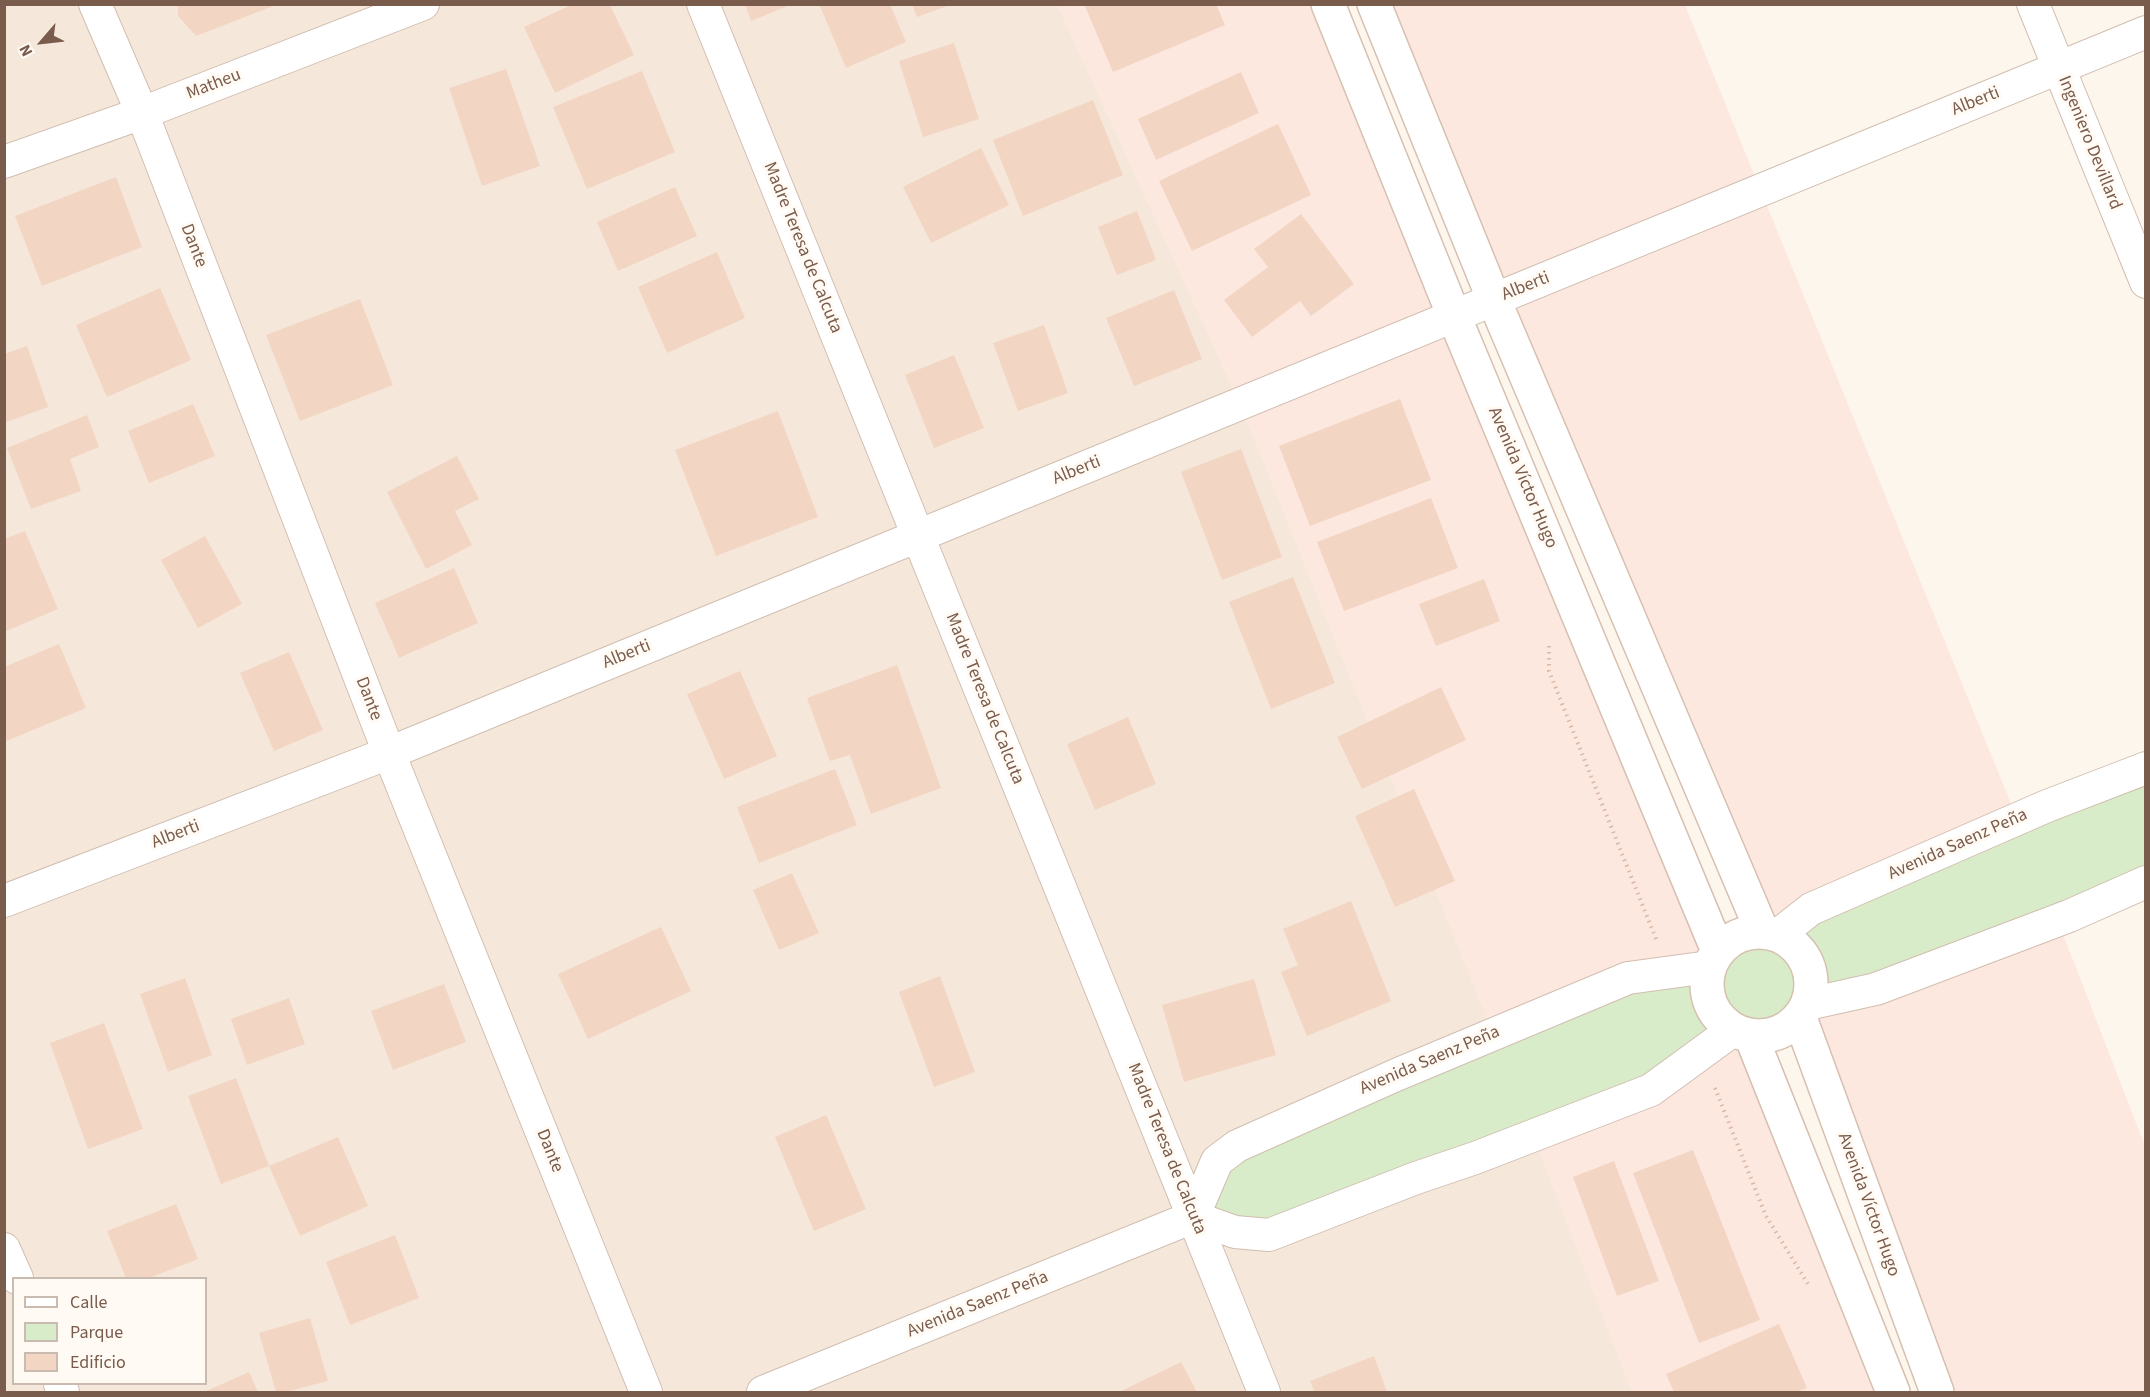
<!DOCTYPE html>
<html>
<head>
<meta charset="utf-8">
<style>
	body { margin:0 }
	#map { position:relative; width:2150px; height:1397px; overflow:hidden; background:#fdf6ec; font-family:"Source Sans 3",sans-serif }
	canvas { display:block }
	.frame { position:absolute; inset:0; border:6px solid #7a5c4d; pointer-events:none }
	.legend { position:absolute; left:12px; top:1277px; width:195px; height:108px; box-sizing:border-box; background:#fffaf3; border:2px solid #cabbb1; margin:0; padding:8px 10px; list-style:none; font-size:18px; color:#7a5c4d }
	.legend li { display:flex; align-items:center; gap:12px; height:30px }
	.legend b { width:30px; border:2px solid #cabbb1 }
	.north { position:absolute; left:12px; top:12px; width:60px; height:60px; -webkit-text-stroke:4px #fffaf3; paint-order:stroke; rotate:242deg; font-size:16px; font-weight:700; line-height:24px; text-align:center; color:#7a5c4d }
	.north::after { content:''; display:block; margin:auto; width:21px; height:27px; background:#7a5c4d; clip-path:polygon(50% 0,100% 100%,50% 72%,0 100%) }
</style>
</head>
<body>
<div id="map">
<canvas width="2150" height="1397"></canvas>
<div class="frame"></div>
<ul class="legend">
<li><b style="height:8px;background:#fff"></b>Calle</li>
<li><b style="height:16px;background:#d8ecc9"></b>Parque</li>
<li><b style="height:16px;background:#f3d5c3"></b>Edificio</li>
</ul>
<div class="north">N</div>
</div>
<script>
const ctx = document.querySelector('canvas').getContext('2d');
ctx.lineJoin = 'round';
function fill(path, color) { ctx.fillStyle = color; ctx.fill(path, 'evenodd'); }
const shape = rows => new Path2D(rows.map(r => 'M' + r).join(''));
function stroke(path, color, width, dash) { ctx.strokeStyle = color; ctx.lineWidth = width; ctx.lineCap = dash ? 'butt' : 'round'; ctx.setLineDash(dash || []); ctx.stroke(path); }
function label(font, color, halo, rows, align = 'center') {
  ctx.font = font + ' "Source Sans 3",sans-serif'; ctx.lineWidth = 6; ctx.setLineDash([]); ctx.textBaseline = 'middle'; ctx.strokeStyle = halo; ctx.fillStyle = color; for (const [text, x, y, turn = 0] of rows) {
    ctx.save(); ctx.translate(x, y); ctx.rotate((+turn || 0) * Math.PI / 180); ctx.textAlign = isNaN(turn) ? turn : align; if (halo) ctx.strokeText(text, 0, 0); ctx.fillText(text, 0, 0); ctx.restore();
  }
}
fill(shape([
	[5,5,1329,5,1890,1392,5,1392],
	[14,1278,206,1278,206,1384,14,1384]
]), '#f5e8da');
fill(shape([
	[1057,5,1328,5,1890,1392,1632,1392,1514,1086,1240,404],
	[1377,5,1685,5,2039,872,2145,1146,2145,1392,1942,1392]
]), '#fde8e0');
fill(shape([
	[2145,768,2145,880,1876,989,1751,1036,1269,1235,1193,1217,1217,1161,1718,951,1745,933]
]), '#d8ecc9');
fill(shape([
	[178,4,276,4,276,5,196,36,178,16],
	[745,4,790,4,790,5,751,21],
	[819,4,890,4,906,42,846,68],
	[912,4,950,4,950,5,917,17],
	[1084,4,1216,4,1225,25,1113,72],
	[571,5,610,5,634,55,555,93,524,27],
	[954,43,979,119,923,137,899,61],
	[506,69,540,166,482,186,449,88],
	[642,71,675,152,587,189,553,107],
	[1241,72,1259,113,1156,160,1138,119],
	[1093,100,1123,175,1023,216,993,140],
	[1278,124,1311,195,1192,251,1159,181],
	[981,148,1009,205,931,243,903,187],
	[116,177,142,247,42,286,15,216],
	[675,187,697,236,618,271,597,222],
	[1137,211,1156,260,1117,275,1098,227],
	[1301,214,1354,284,1311,316,1300,301,1252,337,1224,300,1268,267,1254,249],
	[717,252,745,318,667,353,638,287],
	[160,288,191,360,107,397,76,325],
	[1174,290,1202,359,1134,386,1106,318],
	[360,299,393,385,300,421,266,335],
	[1044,325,1068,393,1018,411,993,343],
	[27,346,48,407,4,423,4,354],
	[954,355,984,428,934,448,905,375],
	[1400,399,1431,480,1310,526,1279,446],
	[193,404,215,456,149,483,128,431],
	[778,411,818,517,716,556,675,450],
	[87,415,99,447,70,459,81,491,31,509,7,448],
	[1241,449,1282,557,1222,580,1181,472],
	[457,456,479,499,455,511,472,545,426,569,387,492],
	[1431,498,1458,568,1344,611,1317,542],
	[25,531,58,609,4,632,4,539],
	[205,536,242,604,198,628,161,560],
	[454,568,478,623,399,658,375,603],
	[1293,577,1335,683,1271,709,1229,602],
	[1484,579,1500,621,1436,646,1419,604],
	[59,644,86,708,4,742,4,667],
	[289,652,323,730,274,751,240,673],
	[897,665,941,788,871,814,850,755,830,761,807,698],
	[740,671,777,756,724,779,687,694],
	[1441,687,1466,740,1362,789,1337,737],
	[1128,717,1156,784,1095,810,1067,744],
	[835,769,857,825,759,863,737,807],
	[1414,789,1455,881,1395,907,1355,816],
	[792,873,819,933,779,950,753,890],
	[1351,901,1391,1001,1307,1036,1281,972,1298,965,1283,929],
	[661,927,691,991,588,1039,558,974],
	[940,976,975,1072,934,1087,899,992],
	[185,978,212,1055,168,1072,140,994],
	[1254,979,1276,1055,1184,1082,1162,1005],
	[444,984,466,1042,393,1070,371,1011],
	[289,998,305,1044,247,1065,231,1019],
	[104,1023,143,1129,88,1149,50,1043],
	[236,1078,269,1166,221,1184,188,1096],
	[826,1115,866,1209,814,1231,775,1137],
	[338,1137,368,1206,300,1236,269,1166],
	[1693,1150,1760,1320,1699,1343,1633,1173],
	[1614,1161,1659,1281,1617,1296,1573,1177],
	[176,1204,198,1259,149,1278,126,1278,107,1231],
	[395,1235,419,1298,350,1325,326,1262],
	[310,1318,328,1381,286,1392,276,1392,259,1333],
	[1779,1324,1807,1388,1797,1392,1674,1392,1666,1374],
	[1374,1356,1387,1392,1315,1392,1310,1381],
	[1181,1362,1197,1392,1119,1392],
	[249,1372,258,1392,204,1392]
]), '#f3d5c3');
const street = shape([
	[95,4,142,113,389,753,646,1392],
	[703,4,1264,1392],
	[2033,4,2146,282],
	[4,162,142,113,423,4],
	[4,901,389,753,2146,32],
	[1778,935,1811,909,2047,806,2146,768],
	[1808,1004,1876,989,2069,916,2146,882],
	[1193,1217,1217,1161,1237,1146,1396,1075,1628,978,1709,967],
	[4,1249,17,1278],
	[60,1384,63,1392],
	[763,1392,1193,1217,1235,1232,1269,1235,1416,1178,1475,1158,1651,1090,1733,1030]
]);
const secondary = shape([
	[1328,4,1454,316,1718,951],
	[1374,4,1494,300,1762,931],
	'1707 984a52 52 0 1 1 104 0a52 52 0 1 1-104 0Z',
	[1800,1018,1937,1392],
	[1751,1036,1893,1392]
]);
stroke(street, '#d1beb0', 34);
stroke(secondary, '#d6c0b0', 36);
stroke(shape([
	[1549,646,1549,671,1656,939],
	[1715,1088,1766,1216,1808,1284]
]), '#d9b8a5', 4, [1.5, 4.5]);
stroke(street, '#fff', 32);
stroke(secondary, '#fff', 33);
label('18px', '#7a5c4d', '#fffaf3', [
	["Matheu",214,85,-21],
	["Alberti",1976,102,-22],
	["Ingeniero Devillard",2089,143,68],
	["Dante",193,246,69],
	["Madre Teresa de Calcuta",802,248,68],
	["Alberti",1526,287,-22],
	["Alberti",1077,471,-22],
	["Avenida Víctor Hugo",1522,478,67],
	["Alberti",627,655,-22],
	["Dante",368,699,69],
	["Madre Teresa de Calcuta",984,699,68],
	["Alberti",176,835,-21],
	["Avenida Saenz Peña",1958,845,-24],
	["Avenida Saenz Peña",1430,1061,-23],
	["Madre Teresa de Calcuta",1166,1149,68],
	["Dante",549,1151,68],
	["Avenida Víctor Hugo",1868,1205,70],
	["Avenida Saenz Peña",978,1305,-22]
]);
</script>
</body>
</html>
